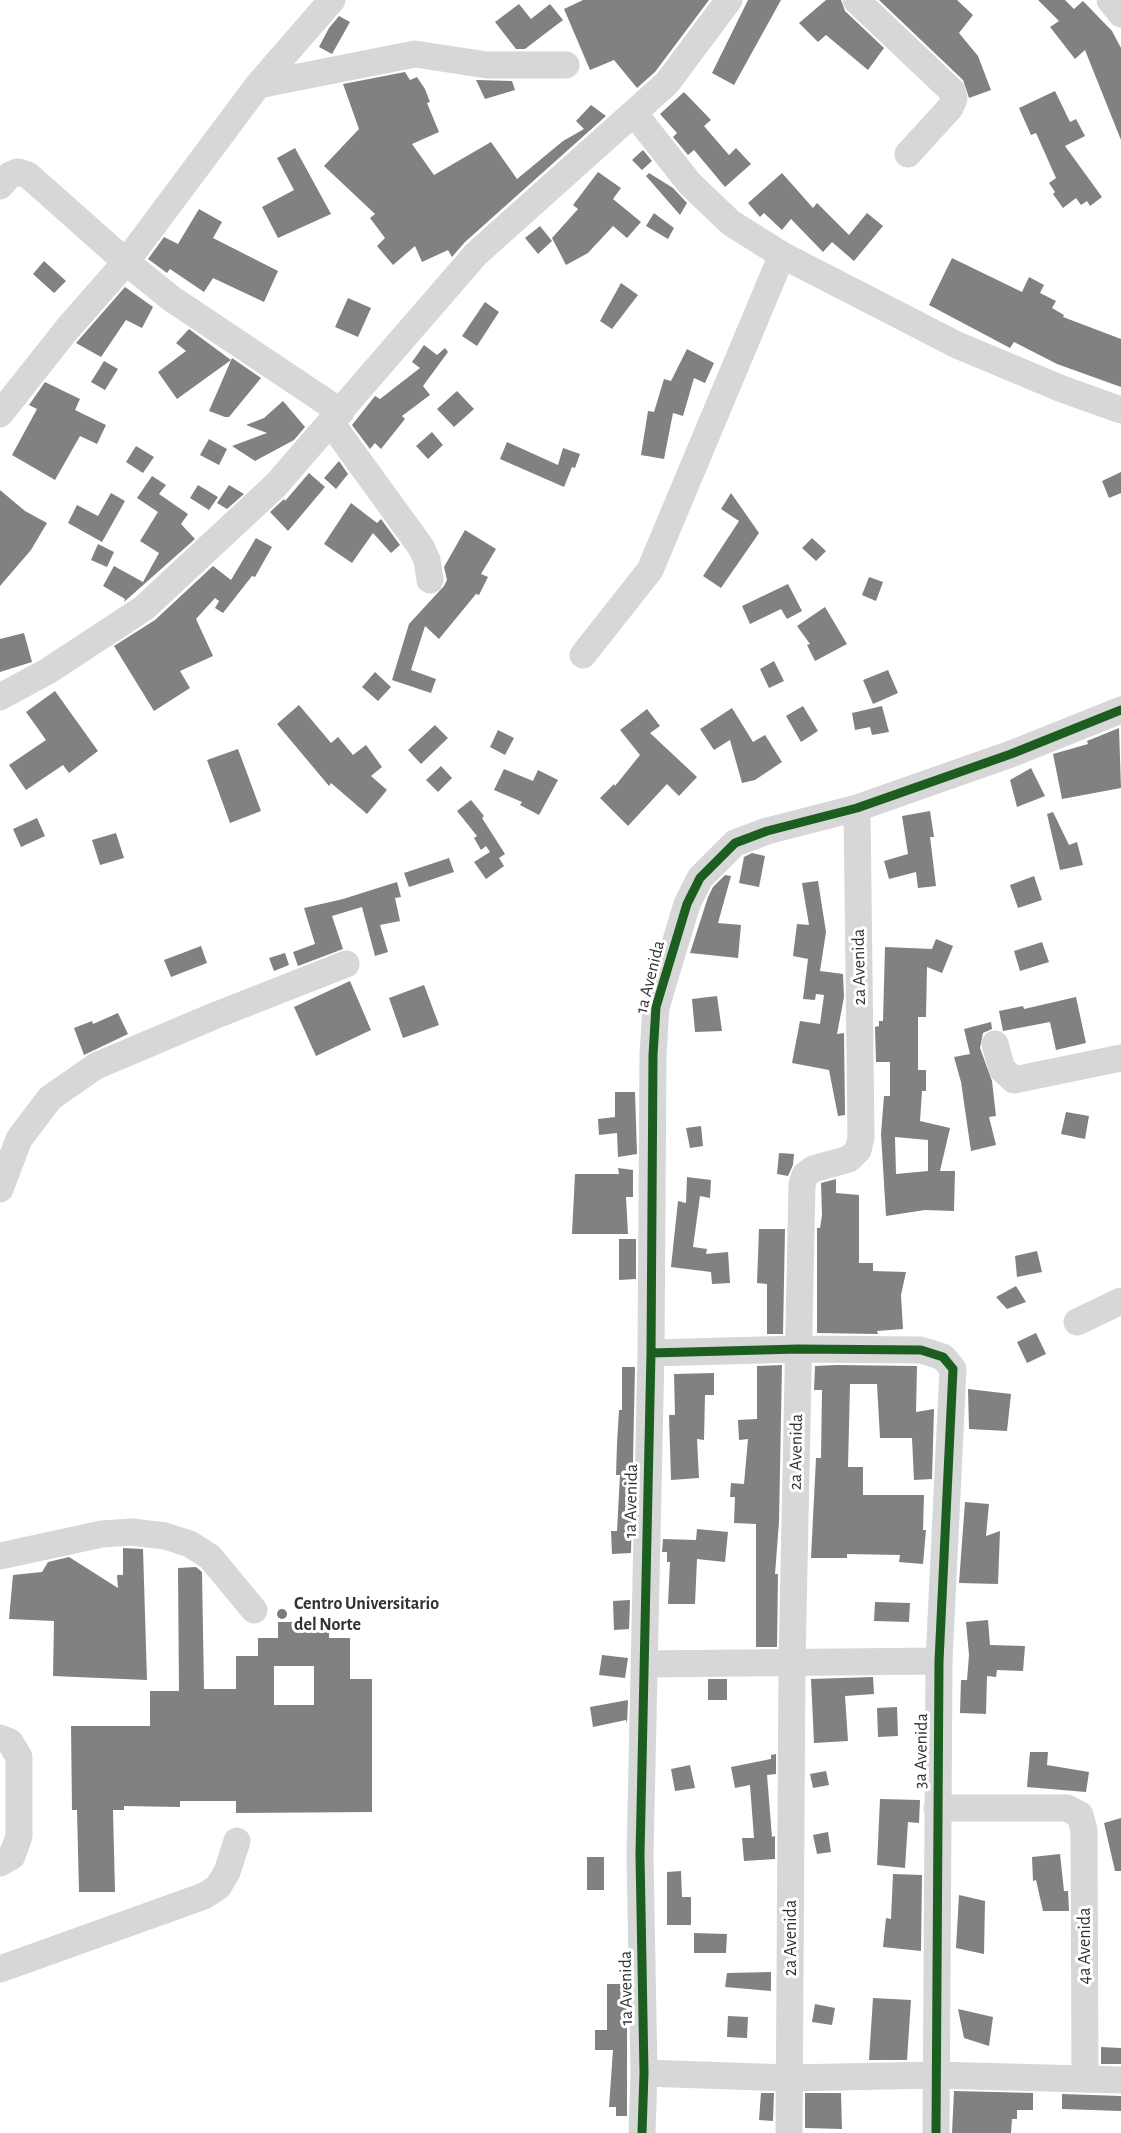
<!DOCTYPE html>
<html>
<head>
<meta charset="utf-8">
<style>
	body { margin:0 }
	canvas { display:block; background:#fff }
</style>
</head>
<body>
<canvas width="1121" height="2133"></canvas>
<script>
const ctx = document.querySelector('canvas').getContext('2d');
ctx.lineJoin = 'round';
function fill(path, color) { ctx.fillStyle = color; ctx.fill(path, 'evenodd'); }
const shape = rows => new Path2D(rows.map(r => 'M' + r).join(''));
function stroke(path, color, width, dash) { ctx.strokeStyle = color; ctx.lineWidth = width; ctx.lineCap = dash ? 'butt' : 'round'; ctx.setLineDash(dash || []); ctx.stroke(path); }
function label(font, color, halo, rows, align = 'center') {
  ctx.font = font + ' "Alegreya Sans",sans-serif'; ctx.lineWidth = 6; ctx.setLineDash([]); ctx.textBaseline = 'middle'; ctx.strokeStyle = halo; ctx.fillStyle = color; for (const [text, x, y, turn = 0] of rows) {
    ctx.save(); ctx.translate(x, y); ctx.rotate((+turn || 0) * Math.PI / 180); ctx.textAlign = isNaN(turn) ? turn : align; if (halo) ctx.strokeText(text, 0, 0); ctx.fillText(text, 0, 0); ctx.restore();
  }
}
fill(shape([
	[583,0,709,0,655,72,637,88,614,60,590,70,564,9],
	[748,0,781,0,734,85,712,73],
	[826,0,841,0,845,11,884,48,868,70,826,35,818,42,799,23],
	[879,0,957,0,973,15,959,33,978,56,991,90,969,98,963,80],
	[1038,0,1065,0,1074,9,1083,1,1112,31,1121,48,1121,140,1085,50,1075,59,1050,27,1059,21],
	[519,4,531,19,550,4,563,20,525,49,516,49,495,22],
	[339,16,350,22,332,54,319,47,329,28],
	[405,72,410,80,417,77,425,89,430,102,427,103,439,132,412,144,434,175,491,142,517,179,563,141,584,129,576,121,591,105,606,116,465,242,452,257,448,250,422,262,415,246,393,265,377,246,385,238,370,218,375,214,324,166,359,129,343,84],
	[476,80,512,81,515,90,485,99],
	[1055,91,1070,122,1076,119,1085,136,1065,146,1102,197,1090,206,1087,201,1081,205,1076,198,1063,208,1053,194,1055,192,1049,183,1056,178,1036,133,1031,135,1019,108],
	[684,92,711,120,704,126,729,155,736,148,751,164,725,187,694,150,688,155,673,137,677,133,660,114],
	[295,148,331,214,278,238,262,207,294,190,277,158],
	[643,150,652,161,642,170,632,160],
	[598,172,621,188,613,199,641,222,627,238,613,226,588,253,566,265,552,238,578,209,573,205],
	[649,173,673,188,687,203,680,215,646,176],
	[782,173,813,208,817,203,849,235,867,213,883,226,854,261,832,242,823,252,791,219,782,230,764,213,760,217,748,203],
	[199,209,222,222,213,238,278,271,264,302,213,278,204,292,170,269,167,273,148,259,164,237,178,244],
	[654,213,674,228,668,239,646,226],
	[540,226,552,241,538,254,525,238],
	[952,258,1022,292,1029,277,1044,285,1040,293,1056,301,1052,308,1064,315,1063,317,1121,339,1121,387,1057,364,1014,342,1010,348,929,305],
	[44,261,66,281,54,293,33,274],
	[621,283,638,295,612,329,600,321],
	[125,287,153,307,142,328,126,320,101,357,76,343],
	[348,298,371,308,358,337,335,327],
	[485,302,499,312,477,346,462,336],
	[189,329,231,360,177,399,158,372,186,351,176,343],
	[424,345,437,355,445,348,448,352,423,386,430,395,402,416,405,419,381,449,375,443,370,449,352,425,375,396,380,399,420,368,412,362],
	[687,349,714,363,705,383,694,378,683,416,673,413,664,459,641,455,648,411,654,412,664,379,671,381],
	[232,358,261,378,229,417,225,417,209,411],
	[104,361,118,369,105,390,91,382],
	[45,382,80,399,75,410,106,425,97,444,80,436,55,480,12,455,37,409,29,405],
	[457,391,474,409,454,427,437,409],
	[283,401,305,427,294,440,255,461,232,446,267,433,246,425,264,418],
	[432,432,443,445,428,459,416,446],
	[209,439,227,449,219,465,200,455],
	[507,442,558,465,563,448,580,454,575,468,572,467,564,487,500,459],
	[136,446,154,457,143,473,126,462],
	[339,461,348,474,336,489,324,478],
	[1121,472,1121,493,1109,498,1102,481],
	[309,473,325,487,288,531,270,512,284,499,285,501],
	[152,476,166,485,159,494,188,514,181,524,195,539,124,602,125,599,103,586,114,566,143,582,159,553,140,541,158,512,137,498],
	[198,485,218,497,209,510,190,498],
	[229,485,244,494,227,509,217,503],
	[0,490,25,511,47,523,31,550,0,586],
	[111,493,125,501,102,542,68,523,77,505,98,516],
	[731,493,759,533,721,588,703,576,739,521,721,509],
	[351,503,377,523,381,519,400,545,391,553,373,533,352,563,324,544],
	[465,530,496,549,481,574,488,577,479,595,476,594,439,639,425,626,411,670,436,679,431,693,392,680,409,624,444,586,447,580,444,567],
	[256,538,272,547,255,577,252,576,223,613,215,608,219,601,215,598,196,619,213,656,180,671,190,688,154,711,114,646,155,620,213,566,231,580],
	[812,538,826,551,816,561,802,548],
	[98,544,114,552,107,567,91,560],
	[869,577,883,582,876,601,862,595],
	[788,584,802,611,787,619,781,609,750,624,742,606],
	[825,607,847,644,815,661,807,645,810,644,797,626],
	[24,633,32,662,0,672,0,639],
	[774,661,784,681,769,688,760,669],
	[888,670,898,693,873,704,863,680],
	[375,672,391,687,378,701,362,687],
	[55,691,98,751,69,773,63,765,26,790,9,765,46,740,26,712],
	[299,705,331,743,338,737,353,755,366,745,382,767,371,776,387,790,367,814,331,783,329,786,277,724],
	[803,706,818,731,801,742,786,716],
	[882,706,889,732,872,735,870,727,855,730,852,713],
	[732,708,753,742,765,735,782,762,755,780,742,783,730,740,714,750,700,729],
	[647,709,660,726,650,733,697,777,679,796,667,784,628,826,600,798,614,784,615,786,640,755,620,730],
	[435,725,448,738,421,764,408,750],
	[1119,728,1121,788,1062,799,1053,754,1088,744,1087,741],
	[498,730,514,738,505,755,490,747],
	[238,749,261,811,230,823,207,760],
	[441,766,452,778,438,792,426,780],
	[1031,768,1045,796,1017,807,1010,780],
	[504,769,533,781,538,770,558,780,539,815,520,805,522,802,494,790],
	[471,800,484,816,482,818,505,854,499,858,504,866,486,879,474,862,490,852,486,846,481,850,474,838,477,836,457,811],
	[930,811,934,837,930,837,936,886,918,888,916,872,889,879,884,861,908,854,902,816],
	[1053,812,1069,845,1077,842,1083,865,1060,870,1047,814],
	[37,818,45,836,21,847,13,829],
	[116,833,124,858,100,865,92,840],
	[752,853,765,856,759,887,739,883,744,857],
	[449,858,454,872,409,887,404,873],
	[725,875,731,876,718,923,741,925,738,958,690,953,708,897,713,887],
	[1034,876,1042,900,1018,908,1010,885],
	[818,881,826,932,820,971,843,974,844,997,837,1034,844,1033,845,1115,838,1116,829,1070,792,1063,800,1021,820,1024,824,995,816,994,815,1000,803,999,808,959,793,956,797,924,809,925,802,883],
	[397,882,401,897,395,898,400,921,380,925,388,952,375,956,362,907,332,916,343,949,298,966,293,952,315,944,304,908,343,899],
	[936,939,953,946,942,973,927,967,926,1017,918,1017,918,1070,926,1070,926,1091,922,1091,920,1121,950,1128,940,1171,955,1171,954,1211,925,1210,886,1216,881,1134,884,1096,890,1096,890,1062,876,1062,875,1027,879,1026,879,1021,883,1021,885,947,932,949],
	[895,1137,928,1140,928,1171,896,1174],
	[1042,942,1049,962,1020,971,1014,951],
	[201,946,207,963,171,977,164,960],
	[285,953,289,965,274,971,269,958],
	[350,981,371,1030,316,1056,294,1007],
	[424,985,439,1025,403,1038,389,998],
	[717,996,722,1031,695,1032,692,999],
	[1076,997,1086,1043,1056,1050,1050,1022,1003,1031,999,1011,1023,1006,1024,1009],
	[118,1013,128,1034,84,1055,74,1028,92,1021,93,1024],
	[991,1022,992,1029,983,1033,980,1048,992,1081,996,1116,989,1117,996,1145,971,1151,961,1082,954,1057,970,1054,964,1029],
	[615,1092,635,1092,637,1154,618,1157,617,1133,599,1135,598,1119,615,1117],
	[1066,1112,1089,1116,1085,1139,1061,1134],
	[701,1126,703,1146,690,1148,686,1128],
	[779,1153,794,1154,793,1165,788,1176,777,1174],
	[618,1168,633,1170,633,1197,626,1197,628,1234,572,1234,575,1174,619,1174],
	[687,1177,711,1180,710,1198,700,1196,693,1247,707,1249,706,1254,728,1252,730,1283,712,1284,711,1272,671,1267,678,1201,686,1203],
	[836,1179,836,1193,859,1195,859,1263,873,1263,873,1271,906,1272,901,1295,903,1329,877,1331,878,1334,817,1333,817,1228,820,1228,822,1215,821,1183],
	[759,1229,785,1229,783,1334,767,1334,767,1284,757,1283],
	[619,1239,636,1239,636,1279,619,1280],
	[1037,1251,1042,1272,1017,1277,1015,1256],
	[1016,1286,1026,1302,1007,1309,996,1297],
	[1036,1333,1046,1354,1027,1363,1017,1342],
	[782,1365,779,1522,775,1574,778,1574,777,1647,756,1647,756,1524,734,1523,735,1497,730,1497,731,1483,744,1484,748,1439,739,1440,738,1420,757,1419,757,1366],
	[837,1365,917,1366,916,1412,934,1409,932,1479,914,1480,912,1438,880,1438,877,1384,850,1384,848,1467,863,1467,863,1495,924,1495,923,1530,926,1530,923,1564,899,1562,900,1555,847,1554,847,1558,811,1558,816,1458,821,1458,822,1390,814,1390,815,1366],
	[622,1367,635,1367,631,1553,612,1554,611,1531,617,1531,620,1475,616,1475,617,1444,619,1410,622,1410],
	[714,1373,714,1395,705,1395,704,1440,697,1439,699,1478,671,1480,669,1415,675,1415,674,1374],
	[968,1389,1011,1394,1007,1431,969,1429],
	[965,1502,989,1504,986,1536,1000,1531,998,1584,959,1583],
	[697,1529,728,1532,725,1562,697,1559,695,1604,668,1604,670,1562,667,1562,667,1552,662,1552,663,1539,696,1540],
	[123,1548,143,1549,147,1680,53,1676,54,1621,9,1619,13,1575,42,1572,48,1562,69,1557,118,1588,117,1575,123,1575],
	[196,1567,202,1572,204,1689,236,1689,236,1656,258,1656,258,1638,278,1638,278,1622,329,1622,329,1638,350,1638,350,1679,372,1679,372,1812,236,1813,236,1801,180,1801,180,1807,124,1806,124,1810,113,1810,115,1892,79,1892,77,1810,72,1810,71,1726,150,1726,150,1691,179,1691,178,1568],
	[274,1666,314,1666,314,1705,274,1705],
	[630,1600,629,1629,614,1630,613,1601],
	[875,1602,910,1603,909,1622,874,1621],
	[988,1620,990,1645,1025,1646,1023,1671,997,1670,996,1677,987,1676,986,1714,960,1713,961,1680,967,1680,969,1655,966,1622],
	[602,1655,628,1658,625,1678,599,1675],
	[873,1677,874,1694,845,1696,848,1741,814,1743,811,1679],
	[708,1679,727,1679,727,1700,708,1700],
	[628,1700,627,1723,626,1720,593,1727,590,1707],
	[897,1707,898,1736,878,1737,877,1708],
	[1030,1752,1048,1752,1047,1765,1089,1772,1086,1792,1027,1787],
	[776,1754,776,1774,767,1775,772,1837,775,1836,775,1859,744,1861,742,1838,754,1838,750,1785,735,1788,731,1767,771,1759,771,1755],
	[690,1765,695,1788,675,1791,671,1769],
	[826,1771,829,1785,813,1788,810,1774],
	[880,1799,920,1800,919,1823,908,1822,905,1868,877,1865],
	[1121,1818,1121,1871,1115,1871,1104,1823],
	[828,1832,831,1852,817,1854,813,1835],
	[1060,1854,1064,1891,1068,1891,1069,1911,1043,1911,1036,1880,1033,1881,1032,1857],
	[587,1857,604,1857,604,1890,587,1890],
	[681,1871,682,1897,691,1897,691,1925,667,1925,667,1872],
	[893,1874,922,1875,921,1951,883,1947,886,1918,891,1919],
	[959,1895,985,1901,984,1954,956,1948],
	[694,1933,727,1934,726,1953,694,1953],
	[771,1972,771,1991,725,1987,727,1973],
	[607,1984,627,1984,627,2116,616,2116,616,2107,609,2107,613,2050,595,2050,595,2030,607,2030],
	[873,1998,911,2000,907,2060,869,2060],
	[815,2004,835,2008,832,2025,812,2022],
	[958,2009,993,2017,989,2046,964,2038],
	[728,2016,748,2017,747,2038,727,2037],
	[1101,2047,1121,2048,1121,2064,1101,2064],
	[954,2091,1033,2093,1033,2110,1017,2110,1017,2119,1012,2119,1011,2133,952,2133],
	[761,2093,774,2093,773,2121,759,2120],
	[805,2093,841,2093,842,2129,805,2128],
	[1062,2094,1121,2096,1121,2111,1062,2109]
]), '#818181');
stroke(shape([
	[856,0,952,91,954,99,950,108,908,154],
	[1110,0,1121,14],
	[258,85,415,54,487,65,566,65],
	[634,113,690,184,731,223,782,255,957,345,1062,389,1121,410],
	[0,186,10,175,18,172,28,175,126,262,172,299,341,412],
	[0,414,68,328,126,262,258,85,332,0],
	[331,423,421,547,427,560,430,580],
	[583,655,650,570,782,255],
	[0,697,48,671,144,608,276,485,476,254,667,83,729,0],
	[995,1044,1002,1069,1014,1080,1121,1058],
	[0,1189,19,1139,50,1098,96,1066,214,1016,346,964],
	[1077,1322,1121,1301],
	[651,1353,798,1349,921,1350,943,1357,953,1369,939,1661,936,2133],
	[0,1556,102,1534,132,1532,165,1536,190,1544,210,1557,254,1610],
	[644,1664,939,1661],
	[0,1738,10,1742,19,1757,19,1836,12,1856,0,1863],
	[937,1808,1067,1808,1080,1815,1084,1830,1085,2078],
	[0,1969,204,1896,218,1887,227,1872,237,1841],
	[644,2073,790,2078,935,2075,1121,2080],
	[642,2133,644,2073,640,1855,651,1353,653,1055,656,1007,687,904,700,878,735,843,767,831,857,808,1011,754,1121,710],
	[789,2133,792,1664,802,1184,805,1175,813,1169,849,1159,858,1150,861,1138,857,808]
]), '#d7d7d7', 27);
stroke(shape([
	[651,1353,798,1349,921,1350,943,1357,953,1369,939,1661,936,2133],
	[642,2133,644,2073,640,1855,651,1353,653,1055,656,1007,687,904,700,878,735,843,767,831,857,808,1011,754,1121,710]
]), '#1b5e20', 9);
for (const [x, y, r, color] of [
	[282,1614,6,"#7a7a7a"]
]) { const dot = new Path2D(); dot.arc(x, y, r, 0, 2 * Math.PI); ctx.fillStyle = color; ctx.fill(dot); stroke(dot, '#fff', 2); }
label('18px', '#333', '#fff', [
	["2a Avenida",859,967,-91],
	["1a Avenida",650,977,-76],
	["2a Avenida",796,1452,-89],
	["1a Avenida",631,1501,-89],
	["3a Avenida",921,1751,-89],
	["2a Avenida",791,1938,-90],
	["4a Avenida",1085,1946,-90],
	["1a Avenida",626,1988,-91]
]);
label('bold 18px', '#333', '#fff', [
	["Centro Universitario",294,1604],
	["del Norte",294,1625]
], 'left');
</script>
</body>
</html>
